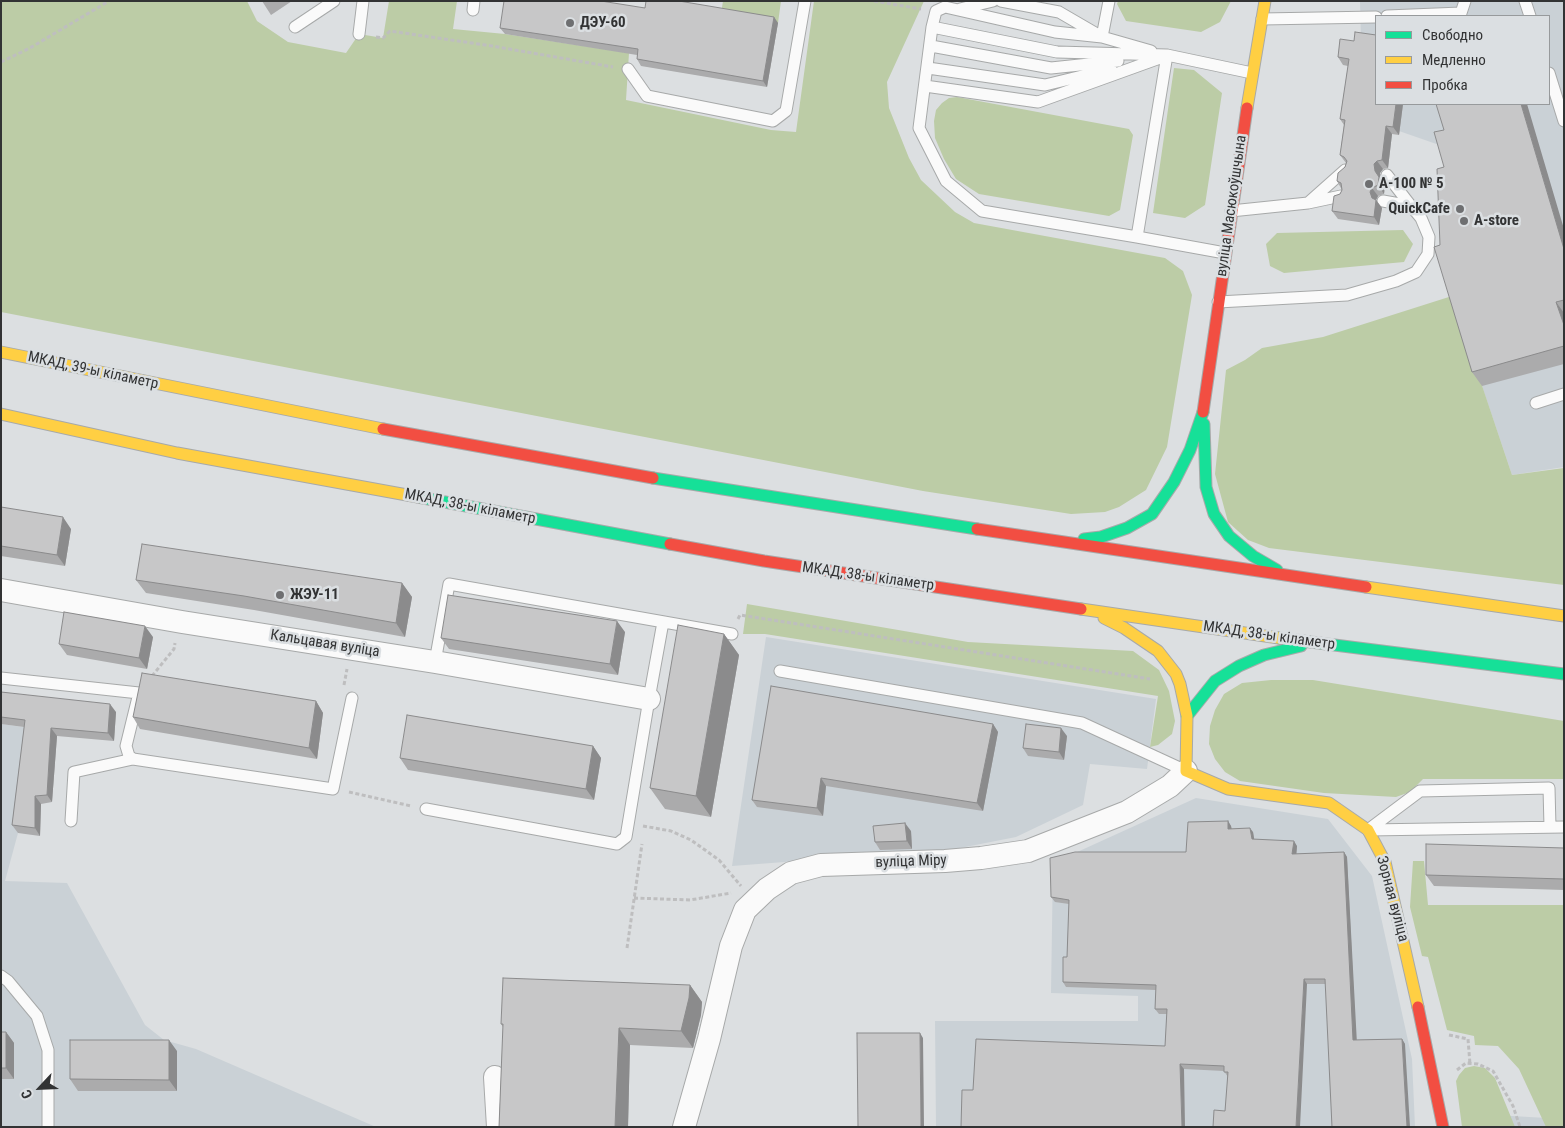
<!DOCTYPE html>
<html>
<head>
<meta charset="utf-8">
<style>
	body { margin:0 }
	#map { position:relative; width:1565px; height:1128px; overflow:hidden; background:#dcdfe1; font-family:"Roboto Condensed",sans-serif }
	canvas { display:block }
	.frame { position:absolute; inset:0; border:2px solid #323334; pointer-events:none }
	.legend { position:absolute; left:1375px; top:15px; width:175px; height:90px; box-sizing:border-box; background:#dbdfe2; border:1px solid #979a9c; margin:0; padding:6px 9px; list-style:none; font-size:15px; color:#323334 }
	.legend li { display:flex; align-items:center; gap:10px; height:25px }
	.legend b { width:25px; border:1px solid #979a9c }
	.north { position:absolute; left:15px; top:1063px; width:50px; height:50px; -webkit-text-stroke:4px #dbdfe2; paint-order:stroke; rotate:245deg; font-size:14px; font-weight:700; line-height:20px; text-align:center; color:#323334 }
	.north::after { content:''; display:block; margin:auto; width:18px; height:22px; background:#323334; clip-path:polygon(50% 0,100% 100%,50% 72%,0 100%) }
</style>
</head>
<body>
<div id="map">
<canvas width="1565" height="1128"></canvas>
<div class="frame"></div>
<ul class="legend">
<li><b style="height:6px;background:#16e098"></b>Свободно</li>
<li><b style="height:6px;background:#ffcf43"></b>Медленно</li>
<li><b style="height:6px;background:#f24e42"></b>Пробка</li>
</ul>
<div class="north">С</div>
</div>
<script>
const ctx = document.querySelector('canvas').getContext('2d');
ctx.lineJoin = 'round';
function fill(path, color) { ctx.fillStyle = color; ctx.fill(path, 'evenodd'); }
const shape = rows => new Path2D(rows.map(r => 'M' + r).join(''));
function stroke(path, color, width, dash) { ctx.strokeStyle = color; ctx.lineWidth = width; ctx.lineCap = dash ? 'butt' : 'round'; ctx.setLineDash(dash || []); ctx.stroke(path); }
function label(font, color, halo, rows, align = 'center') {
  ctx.font = font + ' "Roboto Condensed",sans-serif'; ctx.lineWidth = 5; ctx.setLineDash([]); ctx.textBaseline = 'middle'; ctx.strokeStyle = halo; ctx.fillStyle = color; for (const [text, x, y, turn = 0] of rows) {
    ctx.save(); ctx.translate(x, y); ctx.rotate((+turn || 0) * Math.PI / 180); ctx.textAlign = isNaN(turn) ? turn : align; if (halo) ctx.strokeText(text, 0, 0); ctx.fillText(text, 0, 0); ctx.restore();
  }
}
fill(shape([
	[1360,1,1564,1,1564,467,1512,475,1482,386,1445,261,1445,147,1399,131,1346,127,1361,40],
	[1376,16,1549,16,1549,104,1376,104],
	[766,637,1156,699,1147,769,1090,764,1083,805,1016,837,955,849,732,866],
	[1,724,31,728,18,833,5,881,67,883,145,1025,164,1040,196,1049,376,1127,1,1127],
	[1196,798,1328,819,1372,876,1412,1059,1415,1127,936,1127,935,1021,1138,1021,1138,996,1051,993,1053,863],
	[1477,1114,1564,1119,1564,1127,1480,1127]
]), '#cad1d6');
fill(shape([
	[1,1,247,1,257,21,288,42,346,53,359,34,383,38,389,1,457,1,453,29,505,34,629,53,626,100,771,130,796,132,814,1,924,1,887,82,889,108,909,158,921,180,955,212,974,223,1165,258,1183,271,1192,295,1167,447,1146,490,1119,507,1105,512,1071,514,923,491,1,312],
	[723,1,781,1,778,23,721,14],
	[1118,1,1231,1,1220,22,1201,32,1126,21,1117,4],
	[1174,68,1194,70,1222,93,1205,205,1185,218,1153,213],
	[957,97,1129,129,1133,135,1120,210,1109,216,979,194,956,179,944,159,935,138,934,121,936,110,942,103,949,98],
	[1403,230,1413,244,1404,262,1284,273,1270,266,1266,244,1277,233],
	[1452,296,1512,475,1564,468,1564,585,1269,548,1248,540,1228,522,1215,474,1226,370,1245,360,1262,348,1323,337],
	[747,604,968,642,1133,651,1159,670,1169,691,1175,721,1172,734,1158,745,1150,747,1158,696,765,634,743,634],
	[1271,680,1313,680,1564,721,1564,779,1423,779,1410,792,1396,797,1324,793,1240,781,1225,772,1215,759,1209,744,1210,726,1215,710,1224,694,1242,683],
	[1413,861,1424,861,1428,905,1564,905,1564,1127,1546,1127,1519,1069,1498,1046,1475,1045,1474,1036,1447,1030,1428,957,1422,956,1410,907],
	[1474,1066,1485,1068,1495,1078,1515,1127,1462,1127,1456,1081,1459,1075,1465,1068]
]), '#bccca6');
const lane = shape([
	[1001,1,1059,12,1102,37,1109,1],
	[1525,1,1530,16],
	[960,9,993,1],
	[473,10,474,1],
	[1387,16,1461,13],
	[1460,16,1465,1],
	[1262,19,1376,17],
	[295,27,334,1],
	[932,27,936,11,945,7,1055,32,1102,37,1151,51],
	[359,34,363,1],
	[931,46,1051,68,1118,61],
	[928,68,1045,85,1111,69],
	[628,69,647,96,773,121,786,111,805,1],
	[1549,73,1564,121],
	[925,86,1038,102,1160,58],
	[1387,175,1411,206],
	[1309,202,1345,170],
	[1231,211,1308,203,1341,196],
	[1137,237,1167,55],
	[1225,253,1137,237,982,211,946,181,919,128,932,27,1057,52,1167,55,1252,73],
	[1218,302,1347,295,1396,281,1416,272,1428,254,1429,237,1421,218,1411,206,1383,201],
	[1536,403,1564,394],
	[435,662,449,584,732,634],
	[780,671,1082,723,1186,771],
	[1,678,139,693,126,746,129,756,133,759,333,789,352,698],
	[426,809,617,844,626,837,649,699,663,622],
	[71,821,74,772,133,759],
	[1368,830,1420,791,1549,788,1550,827],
	[1368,830,1564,827],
	[1,976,8,981,37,1016,48,1050,48,1127]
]);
const street = shape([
	[1,590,182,622,435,662,649,699],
	[495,1077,498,1127],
	[684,1127,709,1039,731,946,745,910,767,889,791,873,821,865,945,861,981,858,1028,851,1127,812,1170,786,1186,771]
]);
const fast = shape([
	[1204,424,1206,487,1214,514,1229,536,1253,556,1277,570],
	[653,478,977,529],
	[418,497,670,544],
	[1084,539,1101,537,1127,528,1152,514,1174,482,1190,450,1203,412],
	[1279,638,1564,674],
	[1187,716,1215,681,1239,666,1264,655,1301,646]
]);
const slow = shape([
	[1247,108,1265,1],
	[1,352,383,429],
	[1,414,177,453,418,497],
	[1366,587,1564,616],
	[1081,609,1279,638],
	[1104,618,1124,628,1158,651,1176,674,1180,684,1187,716],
	[1187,716,1186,771,1228,789,1329,803,1368,830,1385,862,1418,1007]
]);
const jam = shape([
	[1203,412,1247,108],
	[383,429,653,478],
	[977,529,1366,587],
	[670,544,764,561,1081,609],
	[1418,1007,1443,1127]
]);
stroke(lane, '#a7a9a9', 13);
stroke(street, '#a7a9a9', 24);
stroke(fast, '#a7a9a9', 13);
stroke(slow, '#a7a9a9', 13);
stroke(jam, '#a7a9a9', 13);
stroke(shape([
	[874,1,921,9],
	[376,37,383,38,390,31,492,46,613,67],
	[1,62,30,48,109,1],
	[738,619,740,615,1150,679],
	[152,676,174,649,175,643],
	[344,685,347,669],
	[349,792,411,806],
	[643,826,671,831,691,840,719,860,741,886],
	[634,898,690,900,731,893],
	[627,948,642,844],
	[1449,1035,1468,1039,1470,1064],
	[1457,1070,1466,1063,1478,1064,1493,1071,1513,1106,1520,1127]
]), '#bebebf', 3, [4, 2.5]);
stroke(lane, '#fafafa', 11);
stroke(street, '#fafafa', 22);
stroke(fast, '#16e098', 11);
stroke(slow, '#ffcf43', 11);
stroke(jam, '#f24e42', 11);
fill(shape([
	[262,1,292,1,271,15],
	[645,8,774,17,778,23,767,87,641,66,637,59,637,55,505,34,500,28],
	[1340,39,1376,104,1403,104,1399,135,1392,134,1388,168,1383,169,1380,173,1381,179,1385,185,1384,194,1378,196,1376,200,1382,208,1379,225,1338,219,1332,211,1340,194,1342,190,1337,181,1345,167,1346,163,1340,155,1344,125,1340,119,1348,66,1343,65,1338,57],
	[1444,130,1564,229,1564,364,1482,386,1472,372,1440,245,1444,167],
	[1,507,71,529,65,566,1,556],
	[136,580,402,583,412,597,405,637,254,610,146,593],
	[625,632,618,675,449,649,441,638],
	[724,634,739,655,711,817,665,809,650,788],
	[153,637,147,669,67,655,59,644],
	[1,692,116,712,114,741,57,736,52,802,41,804,40,836,18,833,12,825,24,727,1,724],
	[316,701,323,713,317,759,140,729,133,717],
	[993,724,998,732,983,811,826,786,823,816,757,807,752,800],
	[1067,736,1064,760,1028,756,1023,748],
	[593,746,601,758,594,800,408,770,400,758],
	[1228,821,1231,826,1232,829,1253,832,1254,839,1297,846,1296,854,1344,852,1347,857,1356,1040,1402,1039,1405,1044,1332,1127,1326,984,1307,984,1225,1111,1228,1077,1224,1071,1184,1069,973,1090,1165,1046,1167,1014,1159,1014,1155,1009,1156,990,1066,987,1063,982,1067,957,1069,904,1055,902,1051,897,1186,852],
	[911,831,912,849,880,850,875,842],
	[1564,848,1564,890,1434,886,1426,875],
	[690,985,702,1002,701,1015,693,1048,630,1045,628,1127,499,1127,503,1027,501,1024],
	[1,1032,6,1032,14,1043,14,1079,1,1079],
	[177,1051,177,1091,78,1091,70,1079]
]), '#ababac');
fill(shape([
	[774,17,778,23,767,87,763,81],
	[1396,104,1403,104,1399,135,1393,127],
	[1521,104,1527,104,1564,229,1564,249],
	[1386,126,1392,134,1388,168,1382,160],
	[1377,161,1383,169,1380,173,1381,179,1385,185,1384,194,1378,185,1375,171,1374,164],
	[1372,188,1378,196,1376,200,1382,208,1379,225,1374,217,1370,192],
	[1556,302,1564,313,1564,325],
	[63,517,71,529,65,566,57,555],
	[402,583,412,597,405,637,396,623],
	[617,621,625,632,618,675,610,664],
	[145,626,153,637,147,669,139,658],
	[724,634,739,655,711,817,696,796],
	[316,701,323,713,317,759,309,748],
	[110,704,116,712,114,741,108,733],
	[993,724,998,732,983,811,977,803],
	[51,728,57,736,52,802,47,795],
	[1061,728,1067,736,1064,760,1059,752],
	[593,746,601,758,594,800,586,789],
	[821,778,826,786,823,816,817,808],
	[35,796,41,804,40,836,35,828],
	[1228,821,1231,826,1232,834,1228,829],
	[905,823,911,831,912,849,907,841],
	[1250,828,1253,832,1255,844,1252,839],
	[1294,841,1297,846,1296,859,1292,854],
	[1344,852,1347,857,1357,1044,1353,1040],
	[1304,979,1307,984,1300,1127,1296,1127],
	[690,985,702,1002,701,1015,693,1048,681,1031],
	[619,1028,630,1045,628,1127,615,1127],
	[6,1032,14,1043,14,1079,6,1068],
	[920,1033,923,1038,924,1127,921,1127],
	[1402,1039,1405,1044,1410,1127,1407,1127],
	[169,1040,177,1051,177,1091,169,1080],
	[1180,1064,1184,1069,1185,1127,1182,1127]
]), '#8b8b8c');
const building = shape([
	[504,1,601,1,645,8,646,1,679,1,774,17,763,81,637,59,638,49,500,28,504,1],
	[1355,32,1376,35,1376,104,1396,104,1393,127,1386,126,1382,160,1377,161,1374,164,1375,171,1379,177,1378,185,1372,188,1370,192,1372,198,1376,200,1374,217,1332,211,1334,196,1340,194,1342,190,1341,183,1337,181,1338,173,1345,167,1347,161,1344,157,1340,155,1345,120,1340,119,1349,59,1338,57,1340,39,1354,41,1355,32],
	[1436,104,1521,104,1564,249,1564,300,1556,302,1564,325,1564,346,1472,372,1434,247,1440,245,1437,169,1444,167,1434,132,1444,130,1436,104],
	[1,507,63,517,57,555,1,546,1,507],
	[142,544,402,583,396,623,244,596,136,580,142,544],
	[448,595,617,621,610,664,441,638,448,595],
	[64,612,145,626,139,658,59,644,64,612],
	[678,625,724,634,696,796,650,788,678,625],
	[142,673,316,701,309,748,133,717,142,673],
	[771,686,993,724,977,803,821,778,817,808,752,800,771,686],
	[1,692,110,704,108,733,51,728,47,795,35,796,35,828,12,825,25,720,1,717,1,692],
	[407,715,593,746,586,789,400,758,407,715],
	[1026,724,1061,728,1059,752,1023,748,1026,724],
	[1228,821,1228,829,1250,828,1252,839,1294,841,1292,854,1344,852,1353,1040,1402,1039,1407,1127,1332,1127,1325,979,1304,979,1296,1127,1213,1127,1214,1110,1225,1111,1228,1072,1224,1072,1224,1066,1180,1064,1182,1127,961,1127,962,1090,973,1090,976,1039,1165,1046,1167,1009,1155,1009,1156,985,1063,982,1063,957,1067,957,1069,900,1051,897,1050,858,1075,852,1186,852,1188,822,1228,821],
	[905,823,907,841,875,842,873,826,905,823],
	[1426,844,1564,848,1564,879,1426,875,1426,844],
	[503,978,690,985,689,998,681,1031,619,1028,615,1127,499,1127,503,1024,501,1024,503,978],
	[1,1032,6,1032,6,1068,1,1068,1,1032],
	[857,1033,920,1033,921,1127,858,1127,857,1033],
	[70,1040,169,1040,169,1080,70,1079,70,1040]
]);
fill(building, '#c7c7c8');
stroke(building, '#8b8b8c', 1);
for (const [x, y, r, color] of [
	[570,23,5,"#6e6f71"],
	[1369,184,5,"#6e6f71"],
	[1460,209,5,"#6e6f71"],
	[1464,221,5,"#6e6f71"],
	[280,595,5,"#6e6f71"]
]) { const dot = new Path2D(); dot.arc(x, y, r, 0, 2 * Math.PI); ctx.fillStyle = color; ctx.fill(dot); stroke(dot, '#dbdfe2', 2); }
label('bold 15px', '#323334', '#dbdfe2', [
	["ДЭУ-60",580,23],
	["А-100 № 5",1379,184],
	["QuickCafe",1450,209,"right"],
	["А-store",1474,221],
	["ЖЭУ-11",290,595]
], 'left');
label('15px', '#323334', '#dbdfe2', [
	["вуліца Масюкоўшчына",1232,206,-82],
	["МКАД, 39-ы кіламетр",93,371,12],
	["МКАД, 38-ы кіламетр",470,507,11],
	["МКАД, 38-ы кіламетр",868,577,8],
	["МКАД, 38-ы кіламетр",1269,636,8],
	["Кальцавая вуліца",325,644,9],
	["вуліца Міру",911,862,-2],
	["Зорная вуліца",1392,899,75]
]);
</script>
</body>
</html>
